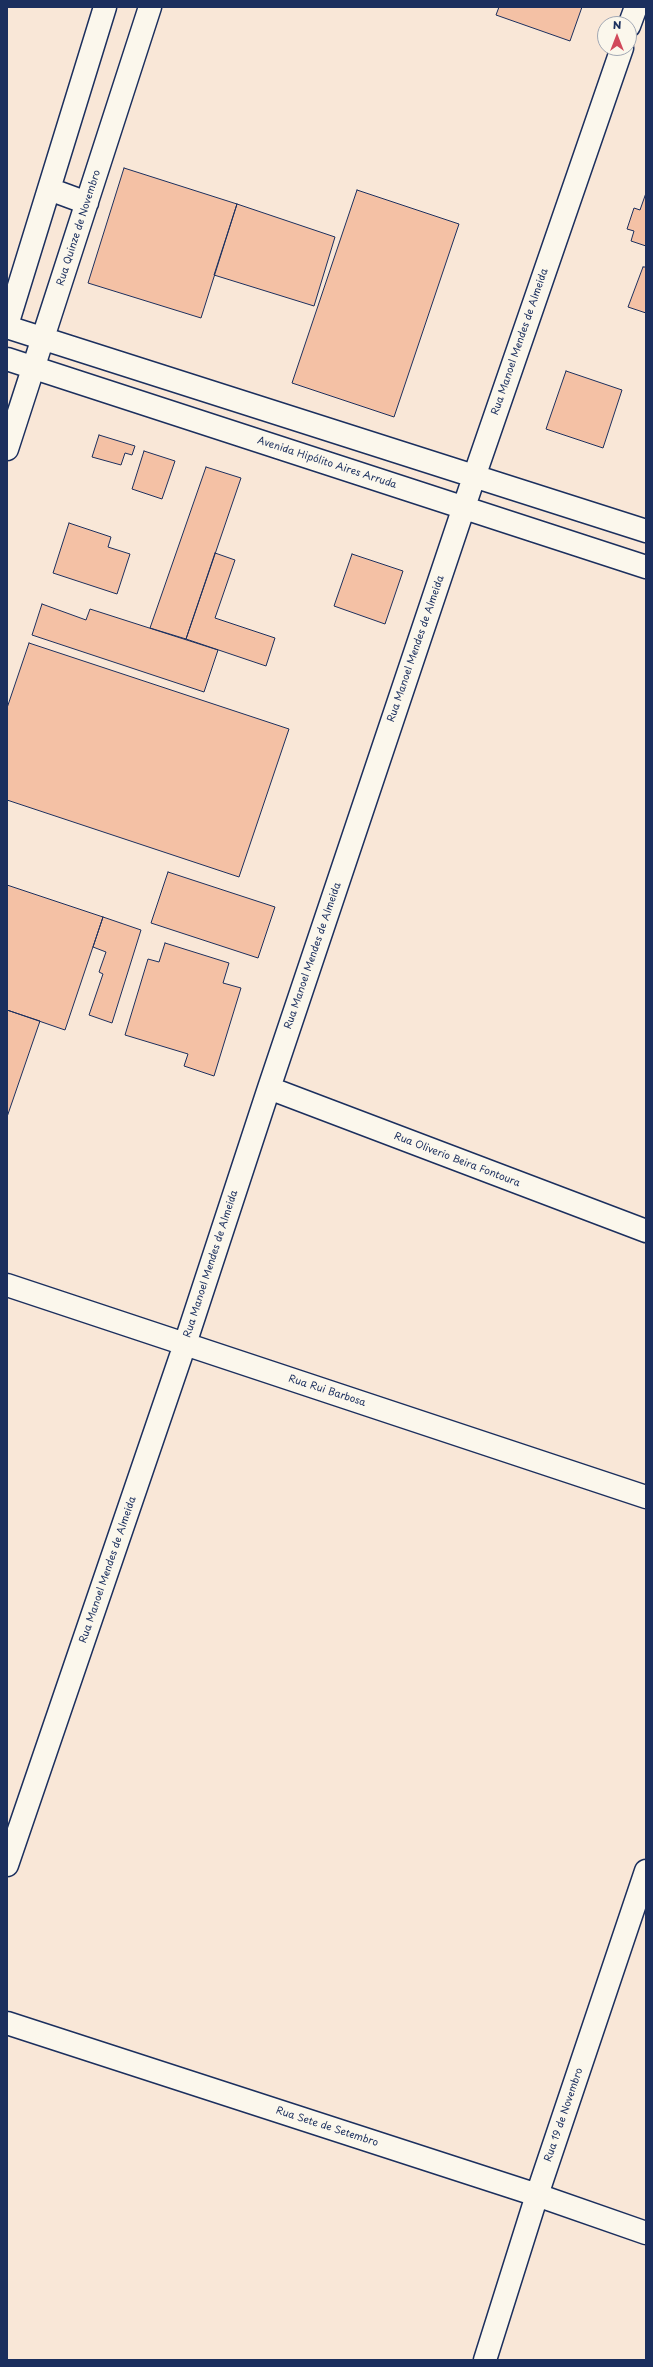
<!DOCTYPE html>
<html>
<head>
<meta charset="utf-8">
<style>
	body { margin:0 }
	#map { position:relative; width:653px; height:2367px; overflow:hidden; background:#f9e7d7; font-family:"Playpen Sans",sans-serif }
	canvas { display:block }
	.frame { position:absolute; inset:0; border:8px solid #1b2f5e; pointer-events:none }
	.north { position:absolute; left:597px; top:16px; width:40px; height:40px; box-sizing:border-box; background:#fbf7ec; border:1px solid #a1a7b3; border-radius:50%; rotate:0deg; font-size:11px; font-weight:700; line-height:16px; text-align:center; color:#1b2f5e }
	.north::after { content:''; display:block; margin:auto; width:14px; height:18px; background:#d1495b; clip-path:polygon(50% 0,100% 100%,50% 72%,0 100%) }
</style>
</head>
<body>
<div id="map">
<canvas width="653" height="2367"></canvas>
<div class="frame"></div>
<div class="north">N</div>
</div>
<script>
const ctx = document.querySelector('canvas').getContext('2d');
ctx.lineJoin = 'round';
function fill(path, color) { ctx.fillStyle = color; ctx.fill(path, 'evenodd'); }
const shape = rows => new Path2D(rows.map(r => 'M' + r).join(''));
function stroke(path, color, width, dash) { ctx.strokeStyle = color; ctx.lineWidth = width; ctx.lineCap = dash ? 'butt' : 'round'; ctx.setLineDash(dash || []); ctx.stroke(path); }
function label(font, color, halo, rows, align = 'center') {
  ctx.font = font + ' "Playpen Sans",sans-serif'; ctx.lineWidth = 3; ctx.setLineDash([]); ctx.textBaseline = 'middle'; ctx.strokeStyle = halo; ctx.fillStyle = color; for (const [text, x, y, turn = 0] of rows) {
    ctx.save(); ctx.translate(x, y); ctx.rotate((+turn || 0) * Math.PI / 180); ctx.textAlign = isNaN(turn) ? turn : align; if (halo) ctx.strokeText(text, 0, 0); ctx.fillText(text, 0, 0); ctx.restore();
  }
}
const building = shape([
	[499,7,582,7,570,41,496,15,499,7],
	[124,168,237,204,201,318,88,283,124,168],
	[357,190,459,224,394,417,292,383,357,190],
	[646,193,646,246,631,241,634,231,627,229,634,208,640,210,646,193],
	[237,204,335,237,314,306,214,275,237,204],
	[643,267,646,267,646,313,628,307,643,267],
	[566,371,622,390,603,448,546,429,566,371],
	[99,435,135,446,132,455,125,453,121,465,92,457,99,435],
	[144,451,175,461,162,499,132,489,144,451],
	[206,467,241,478,186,639,150,628,206,467],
	[69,523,111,537,108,547,130,554,117,594,53,573,69,523],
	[215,553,235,560,215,618,275,638,266,666,186,639,215,553],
	[352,554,403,571,385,624,334,606,352,554],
	[42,604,86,620,90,609,218,650,204,692,32,635,42,604],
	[29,643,289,729,239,877,7,800,7,708,29,643],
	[168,872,275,907,258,958,151,923,168,872],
	[7,885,103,917,65,1030,7,1010,7,885],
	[103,917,141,930,112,1023,89,1015,103,974,99,972,106,952,93,947,103,917],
	[165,943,229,963,223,983,241,988,214,1076,184,1066,188,1054,125,1035,148,959,159,962,165,943],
	[7,1010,40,1021,7,1117,7,1010]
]);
fill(building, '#f4c1a5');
stroke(building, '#1b2f5e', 1);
const minor = shape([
	[629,26,636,7],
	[49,189,87,203],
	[7,325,105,7],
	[7,327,646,531],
	[7,359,646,567],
	[7,449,150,7],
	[269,1088,646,1231],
	[7,1285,646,1497],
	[7,1865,185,1344,269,1088,474,477,622,48],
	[7,2023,537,2195,646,2233],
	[485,2360,537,2195,646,1871]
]);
stroke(minor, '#1b2f5e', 25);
stroke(minor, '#fbf7ec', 22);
label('10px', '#1b2f5e', '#fbf7ec', [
	["Rua Quinze de Novembro",79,228,-72],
	["Rua Manoel Mendes de Almeida",520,342,-71],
	["Avenida Hipólito Aires Arruda",327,463,18],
	["Rua Manoel Mendes de Almeida",416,649,-71],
	["Rua Manoel Mendes de Almeida",313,956,-71],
	["Rua Oliverio Beira Fontoura",457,1160,21],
	["Rua Manoel Mendes de Almeida",211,1264,-72],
	["Rua Rui Barbosa",327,1391,18],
	["Rua Manoel Mendes de Almeida",108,1570,-71],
	["Rua 19 de Novembro",564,2115,-71],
	["Rua Sete de Setembro",327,2127,18]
]);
</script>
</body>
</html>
